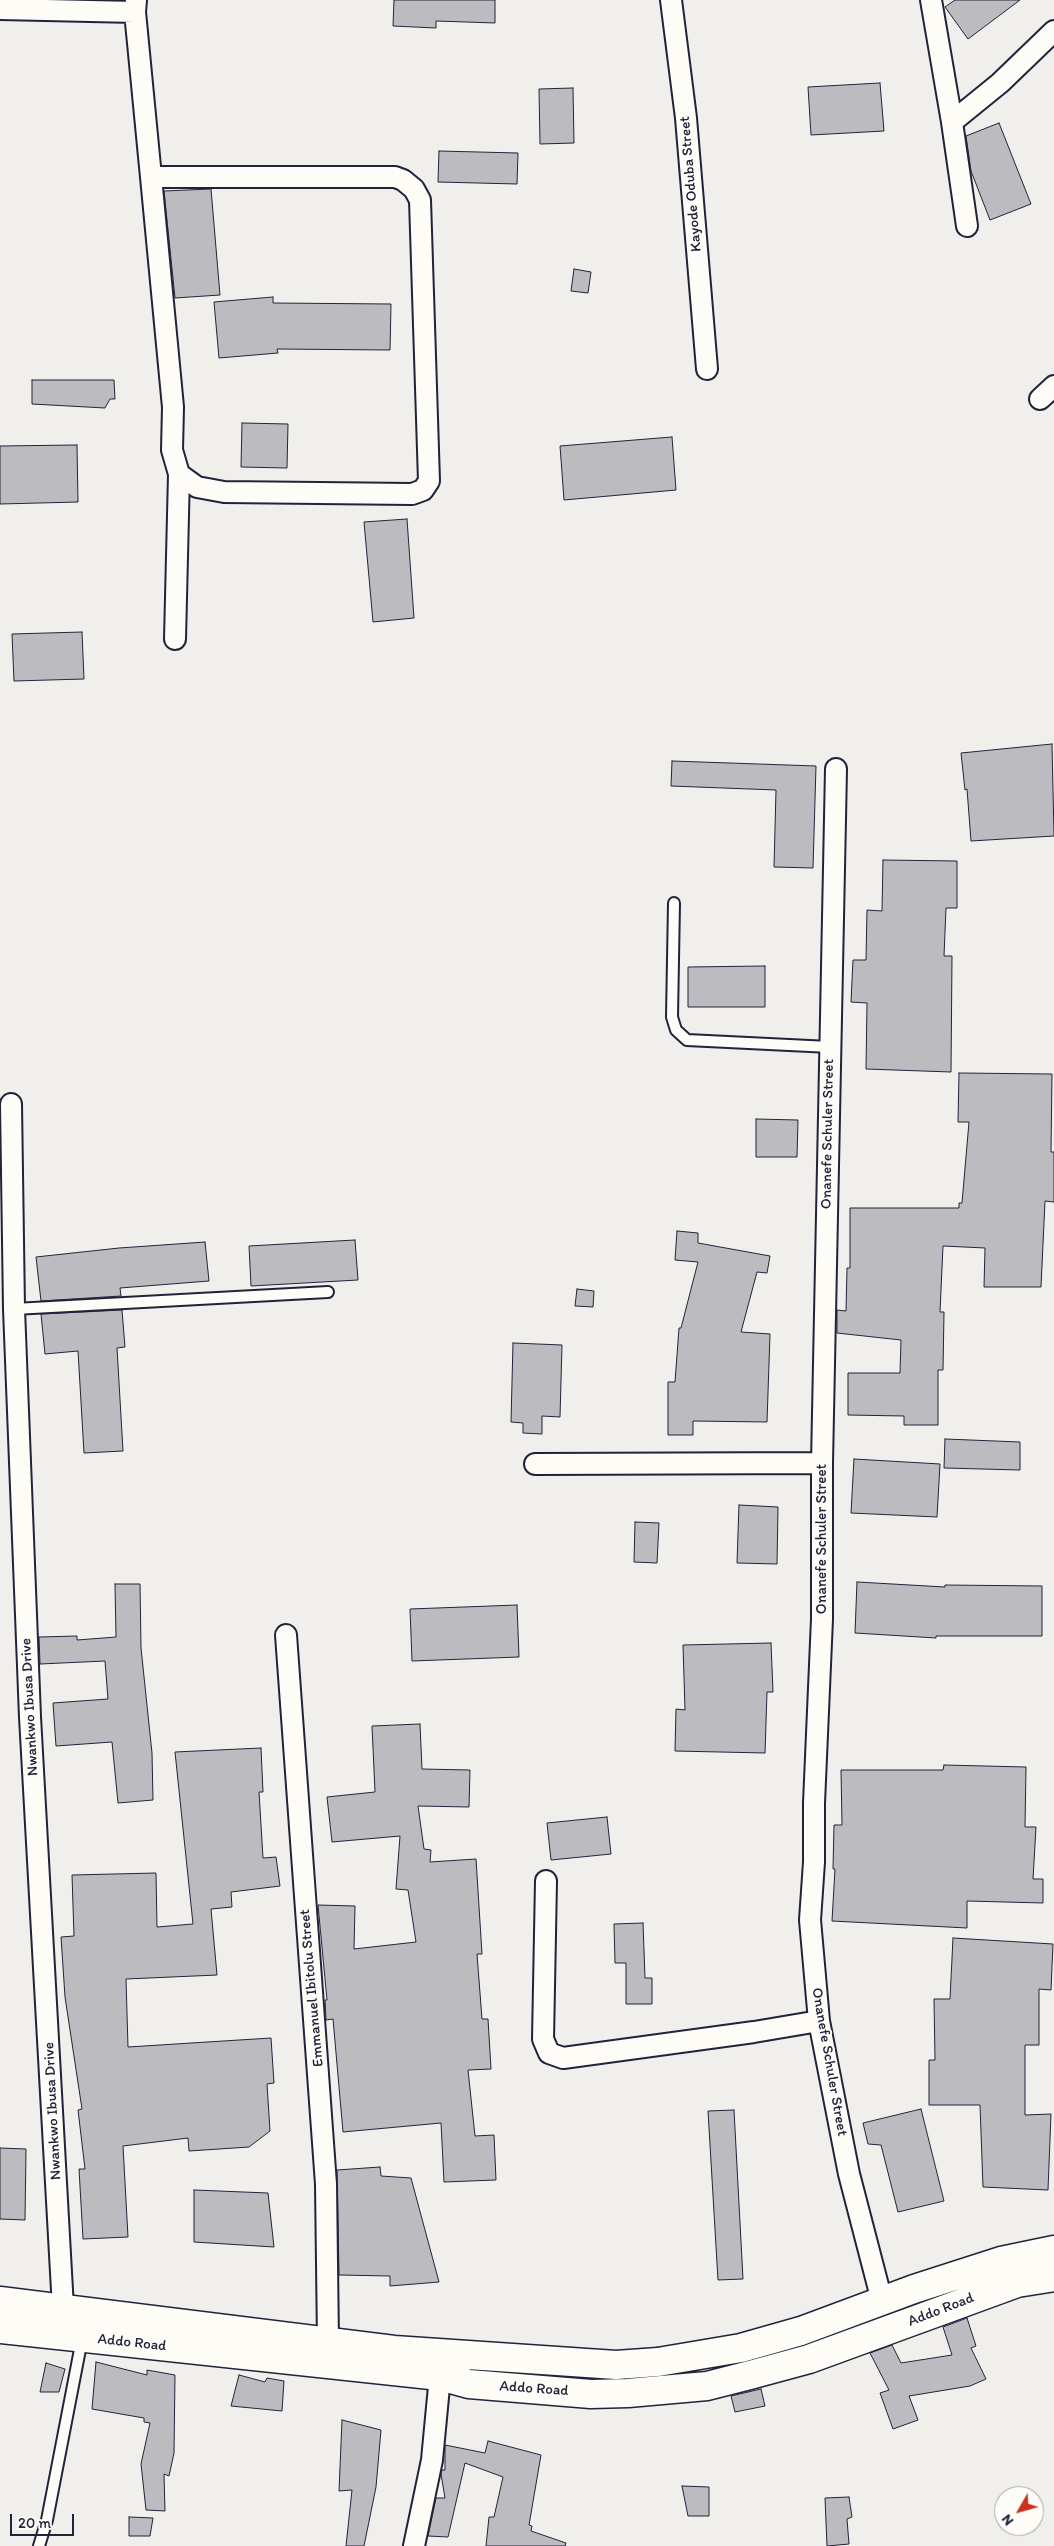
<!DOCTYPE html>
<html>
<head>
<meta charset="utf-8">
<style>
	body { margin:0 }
	#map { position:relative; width:1054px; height:2546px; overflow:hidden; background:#f0efec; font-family:Itim,sans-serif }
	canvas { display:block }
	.north { position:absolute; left:994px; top:2486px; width:50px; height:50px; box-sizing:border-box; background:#fdfcf7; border:1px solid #a5a5ac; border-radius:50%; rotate:232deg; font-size:14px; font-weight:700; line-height:20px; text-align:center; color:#22223b }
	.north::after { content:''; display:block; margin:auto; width:18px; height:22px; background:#c8321e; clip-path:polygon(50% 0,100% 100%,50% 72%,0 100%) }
	.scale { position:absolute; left:10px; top:2514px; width:64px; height:22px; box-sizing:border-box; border:2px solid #22223b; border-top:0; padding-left:6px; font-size:15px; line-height:18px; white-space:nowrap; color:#22223b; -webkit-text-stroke:4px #fdfcf7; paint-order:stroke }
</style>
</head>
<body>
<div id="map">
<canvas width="1054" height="2546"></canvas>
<div class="north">N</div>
<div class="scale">20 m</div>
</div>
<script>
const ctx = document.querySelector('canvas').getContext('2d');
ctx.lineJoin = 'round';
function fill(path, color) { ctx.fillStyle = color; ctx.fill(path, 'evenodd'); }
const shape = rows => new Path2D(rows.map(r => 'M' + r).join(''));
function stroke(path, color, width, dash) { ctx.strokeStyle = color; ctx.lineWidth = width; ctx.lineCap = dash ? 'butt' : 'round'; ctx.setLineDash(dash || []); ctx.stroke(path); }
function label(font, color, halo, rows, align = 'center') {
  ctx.font = font + ' Itim,sans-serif'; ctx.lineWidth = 4; ctx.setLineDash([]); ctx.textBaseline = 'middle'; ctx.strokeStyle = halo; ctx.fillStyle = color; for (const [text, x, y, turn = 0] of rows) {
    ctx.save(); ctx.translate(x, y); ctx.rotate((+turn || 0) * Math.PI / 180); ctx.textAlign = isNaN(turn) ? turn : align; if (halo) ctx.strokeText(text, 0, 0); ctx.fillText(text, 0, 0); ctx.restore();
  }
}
const building = shape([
	[394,0,495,0,495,23,436,21,436,28,393,26,394,0],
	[955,0,1020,0,968,39,945,7,955,0],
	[880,83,884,131,811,135,808,87,880,83],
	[573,88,574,143,540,144,539,89,573,88],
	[999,123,1031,204,990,220,971,171,966,136,999,123],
	[439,151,518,153,517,184,438,182,439,151],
	[211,189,220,295,175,298,164,191,211,189],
	[574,269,591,272,588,293,571,291,574,269],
	[273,297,273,303,391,304,390,350,277,349,278,353,219,358,214,302,273,297],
	[32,380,114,380,115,399,110,399,105,408,32,404,32,380],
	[242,423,288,424,287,468,241,467,242,423],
	[672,437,676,490,564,500,560,446,672,437],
	[77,445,78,502,0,504,0,446,77,445],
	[407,519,414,618,373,622,364,522,407,519],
	[82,632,84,679,14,681,12,634,82,632],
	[1052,744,1054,836,971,841,967,789,965,790,961,753,1052,744],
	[672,761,816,766,813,868,774,867,776,790,671,786,672,761],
	[883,860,957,861,957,908,946,908,944,956,952,956,951,1072,866,1069,867,1003,851,1002,853,960,866,960,867,910,882,911,883,860],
	[765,966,765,1007,688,1007,688,967,765,966],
	[959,1073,1052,1074,1051,1152,1054,1152,1054,1202,1045,1201,1041,1287,984,1287,985,1248,943,1246,940,1312,944,1312,943,1370,938,1370,938,1425,904,1425,904,1416,848,1415,848,1373,900,1373,901,1340,837,1333,837,1310,846,1311,847,1268,850,1268,850,1208,959,1208,959,1203,962,1203,969,1122,958,1122,959,1073],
	[756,1119,798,1120,797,1157,756,1157,756,1119],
	[677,1231,698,1233,698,1243,770,1256,767,1273,757,1272,741,1332,770,1334,767,1422,693,1421,693,1435,668,1435,668,1382,675,1382,679,1328,681,1328,698,1262,675,1260,677,1231],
	[355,1240,358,1280,251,1286,249,1246,355,1240],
	[205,1242,209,1281,120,1288,121,1296,41,1301,36,1257,119,1248,205,1242],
	[577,1289,594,1291,593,1307,575,1306,577,1289],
	[122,1310,125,1347,117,1348,123,1451,84,1453,78,1351,45,1354,41,1314,122,1310],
	[513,1343,562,1345,560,1417,542,1416,542,1434,523,1433,523,1423,511,1422,513,1343],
	[945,1439,1020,1442,1020,1470,944,1468,945,1439],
	[854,1459,940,1464,937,1517,851,1513,854,1459],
	[739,1505,778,1507,777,1564,737,1563,739,1505],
	[635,1522,659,1523,657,1563,634,1562,635,1522],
	[857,1582,945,1587,945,1585,1042,1586,1042,1636,936,1636,936,1638,855,1633,857,1582],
	[115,1584,140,1584,141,1648,152,1753,153,1800,118,1803,112,1742,56,1746,53,1703,108,1699,105,1661,40,1664,39,1637,77,1636,77,1640,116,1637,115,1584],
	[517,1605,519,1657,412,1661,410,1609,517,1605],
	[771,1643,773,1692,767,1692,765,1753,675,1751,676,1709,685,1710,683,1645,771,1643],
	[420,1724,422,1769,470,1770,469,1807,418,1806,424,1849,431,1850,430,1862,476,1859,482,1954,477,1954,482,2019,488,2019,491,2069,468,2070,475,2136,494,2135,496,2180,444,2182,441,2123,343,2132,333,2019,326,2020,325,2000,327,2000,318,1905,355,1906,354,1949,416,1942,408,1890,396,1889,400,1836,332,1842,327,1797,375,1792,372,1726,420,1724],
	[261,1748,263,1792,259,1792,263,1858,276,1857,280,1886,231,1892,232,1907,211,1909,217,1975,126,1979,128,2047,271,2038,274,2083,267,2084,270,2131,249,2147,189,2151,188,2138,123,2146,128,2237,83,2239,79,2169,85,2169,78,2110,82,2109,65,1997,61,1937,74,1936,72,1875,156,1873,157,1927,193,1924,175,1752,261,1748],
	[944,1765,1026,1767,1025,1827,1036,1827,1033,1879,1043,1879,1043,1903,967,1901,967,1928,832,1921,835,1869,833,1869,834,1825,842,1825,841,1770,943,1770,944,1765],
	[607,1817,611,1854,551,1860,547,1823,607,1817],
	[643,1923,645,1978,652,1978,652,2004,626,2004,626,1963,615,1963,614,1924,643,1923],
	[953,1938,1053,1944,1051,1990,1039,1989,1039,2045,1025,2045,1025,2115,1051,2114,1048,2190,983,2187,980,2105,929,2105,929,2060,935,2060,934,1999,950,1999,953,1938],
	[921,2109,944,2201,898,2212,881,2145,868,2144,863,2123,921,2109],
	[734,2110,743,2279,718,2280,708,2111,734,2110],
	[0,2148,26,2149,25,2220,0,2219,0,2148],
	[380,2167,381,2176,411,2178,439,2282,390,2286,390,2276,339,2275,337,2170,380,2167],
	[194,2190,268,2193,274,2247,194,2242,194,2190],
	[967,2318,976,2346,971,2348,986,2379,970,2386,909,2396,918,2420,893,2429,880,2393,889,2390,870,2353,892,2345,901,2363,952,2355,943,2327,967,2318],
	[96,2362,147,2375,147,2370,175,2375,174,2453,169,2476,164,2474,165,2511,146,2510,141,2464,150,2423,144,2422,144,2418,92,2409,96,2362],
	[46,2363,65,2369,59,2392,40,2392,46,2363],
	[239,2375,265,2382,267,2378,284,2381,282,2411,231,2406,239,2375],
	[761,2389,765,2406,735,2412,731,2396,761,2389],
	[342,2420,381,2430,376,2487,364,2546,346,2546,352,2490,339,2491,342,2420],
	[488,2441,541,2455,529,2525,532,2526,531,2531,566,2543,565,2546,486,2546,489,2517,494,2517,503,2477,465,2463,448,2537,428,2536,436,2498,445,2498,441,2474,442,2470,445,2470,445,2445,485,2453,488,2441],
	[682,2486,709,2487,709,2516,688,2516,682,2486],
	[849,2497,852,2517,847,2519,849,2544,827,2546,825,2498,849,2497],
	[129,2517,153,2518,150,2536,129,2536,129,2517]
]);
fill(building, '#bcbcc0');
stroke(building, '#22223b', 1);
const service = shape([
	[674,903,672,1017,676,1030,687,1040,830,1047],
	[14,1309,328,1292],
	[39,2546,47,2520,82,2339]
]);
const minor = shape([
	[136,0,135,12,151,177,173,407,172,450,179,474,197,487,224,492,412,494,423,490,429,481,420,200,414,189,403,180,395,177,151,177],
	[671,0,686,118,707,369],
	[931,0,952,122,1000,83,1054,31],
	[0,9,135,12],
	[952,122,967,226],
	[1040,399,1054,386],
	[175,639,179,474],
	[836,769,822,1463,822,1619,814,1803,814,1862,810,1920,819,2021,849,2174,882,2301],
	[11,1104,14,1309,30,1717,63,2308],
	[535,1464,822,1463],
	[286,1635,326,2184,328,2342],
	[546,1881,543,2039,549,2053,563,2058,754,2032,819,2021],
	[414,2546,432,2460,440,2376]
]);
const primary = shape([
	[0,2301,394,2350,616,2365,658,2362,741,2348,801,2331,914,2289,1001,2261,1054,2250],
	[0,2329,440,2376,469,2384,591,2394,628,2393,707,2386,750,2375,809,2359,1017,2283,1054,2277]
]);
stroke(service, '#22223b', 14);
stroke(minor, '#22223b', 24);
stroke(primary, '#22223b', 31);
stroke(service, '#fdfcf7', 10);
stroke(minor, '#fdfcf7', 20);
stroke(primary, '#fdfcf7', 28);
label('15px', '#22223b', '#fdfcf7', [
	["Kayode Oduba Street",691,184,-95],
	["Onanefe Schuler Street",828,1134,-89],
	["Onanefe Schuler Street",822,1539,-90],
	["Nwankwo Ibusa Drive",30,1707,-93],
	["Emmanuel Ibitolu Street",312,1988,-95],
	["Onanefe Schuler Street",829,2062,80],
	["Nwankwo Ibusa Drive",53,2111,-93],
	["Addo Road",941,2310,-21],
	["Addo Road",132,2343,6],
	["Addo Road",534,2389,4]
]);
</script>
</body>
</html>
